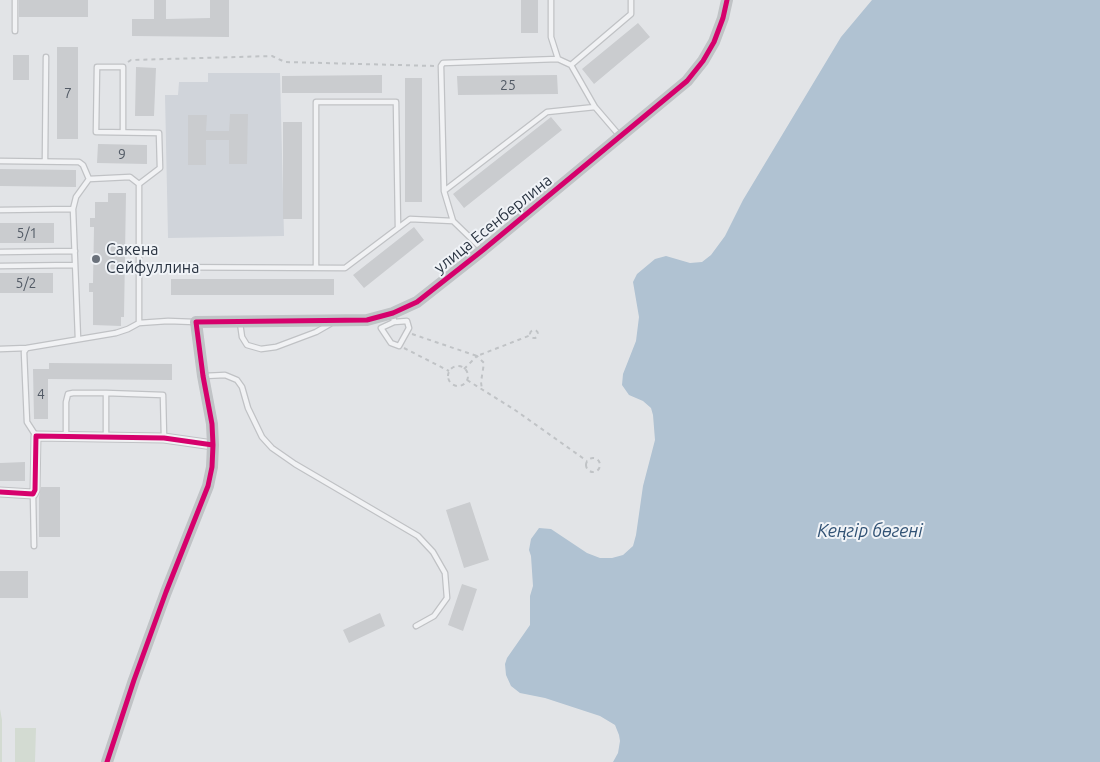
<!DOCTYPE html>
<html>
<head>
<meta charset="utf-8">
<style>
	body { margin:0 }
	canvas { display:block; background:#e2e4e7 }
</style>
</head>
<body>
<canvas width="1100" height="762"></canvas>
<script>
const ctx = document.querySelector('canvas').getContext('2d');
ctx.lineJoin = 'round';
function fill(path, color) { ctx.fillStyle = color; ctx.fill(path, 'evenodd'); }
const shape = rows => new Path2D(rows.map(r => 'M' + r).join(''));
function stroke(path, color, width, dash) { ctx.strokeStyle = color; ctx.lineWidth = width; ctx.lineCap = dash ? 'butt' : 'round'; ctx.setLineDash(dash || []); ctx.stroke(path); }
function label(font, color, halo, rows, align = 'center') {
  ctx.font = font + ' Ubuntu,sans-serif'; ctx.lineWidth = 4; ctx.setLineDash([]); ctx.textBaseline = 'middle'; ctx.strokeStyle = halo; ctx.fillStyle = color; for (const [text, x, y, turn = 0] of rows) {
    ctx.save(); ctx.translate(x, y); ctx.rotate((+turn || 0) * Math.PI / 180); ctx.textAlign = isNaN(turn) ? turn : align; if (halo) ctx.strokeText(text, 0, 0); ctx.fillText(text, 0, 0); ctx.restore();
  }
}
fill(shape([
	[208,73,280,73,284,236,168,238,165,95,178,95,179,82,208,82]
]), '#d0d4da');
fill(shape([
	[0,709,2,720,2,762,0,762],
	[15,728,36,728,35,762,15,762]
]), '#d3dbd2');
fill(shape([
	[872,0,1100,0,1100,762,613,762,618,753,620,741,619,735,615,725,600,716,545,698,520,693,511,686,506,675,505,664,507,658,530,625,530,596,533,586,531,556,529,550,531,539,539,528,551,529,587,553,600,558,612,558,623,555,633,546,636,535,643,486,655,440,653,415,651,408,643,401,629,395,622,385,623,374,636,341,639,317,633,282,637,274,655,259,666,256,690,263,702,262,711,255,725,236,743,200,841,37]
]), '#b0c2d2');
fill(shape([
	[19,0,88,0,88,17,19,17],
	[154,0,166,0,166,19,210,18,210,0,229,0,229,37,132,36,132,19,154,19],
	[521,0,538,0,538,33,521,33],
	[638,23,650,37,594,84,582,69],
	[57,47,78,47,78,139,57,139],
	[13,55,29,55,29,80,13,80],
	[136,67,156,68,154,116,135,116],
	[382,75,382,93,282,93,282,76],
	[557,75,558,94,458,95,457,76],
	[405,78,422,78,422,202,405,202],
	[230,114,248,114,247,164,229,164,229,140,206,140,206,165,188,165,188,115,207,115,206,131,229,131],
	[551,117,562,130,464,208,453,194],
	[283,122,302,122,302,219,283,219],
	[98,144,147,145,147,164,97,163],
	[0,169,76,170,76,187,0,186],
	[108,193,126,193,124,317,121,317,121,326,93,325,93,292,89,292,89,283,93,283,94,227,90,227,90,218,95,218,95,202,108,202],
	[0,223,54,223,54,243,0,243],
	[414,227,424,240,364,288,353,275],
	[0,273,53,273,53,293,0,293],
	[171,279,334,279,334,295,171,295],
	[49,363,172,364,172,380,48,379,48,419,34,419,33,369,49,369],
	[25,462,25,481,0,481,0,463],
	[41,487,60,487,60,537,39,537,39,497],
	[470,502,489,560,464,568,446,510],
	[0,571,28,571,28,598,0,598],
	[462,584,477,589,463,631,448,625],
	[380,613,385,626,349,643,343,630]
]), '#cacccf');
const lane = shape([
	[551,0,551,37,558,59,571,65,595,107],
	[15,31,15,0],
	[571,65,631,14,631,0],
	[123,132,123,67,97,67,96,132,159,133,160,168,139,184],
	[0,161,79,162,83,165,89,179,76,197,73,209,78,339],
	[45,161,46,57],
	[89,179,130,177,139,184],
	[444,191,441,66,443,63,558,59],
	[0,210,73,209],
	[453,221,444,191,547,112,595,107,619,135],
	[0,252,75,251],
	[0,266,75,265],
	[139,267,345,268,410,219,453,221,482,249],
	[316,268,316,102,396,102,398,228],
	[393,315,394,322,381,328,391,343,399,346,409,328,407,321,394,322],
	[139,323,139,184],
	[240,323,242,337,247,345,261,349,276,347,316,332,330,324],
	[0,349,27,348],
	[204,376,225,375,237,380,242,387,248,408,262,437,272,448,295,464,418,536,433,552,445,573,447,598,434,616,416,626],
	[106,393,106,436],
	[36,436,27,422,24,352,27,348,116,333,128,329,139,323,168,321,195,322],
	[66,437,66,402,68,394,73,393,106,393,163,395,164,437],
	[33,494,34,546]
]);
const street = shape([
	[0,492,33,494,35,490,36,436,164,438,213,445]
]);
stroke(lane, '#c0c2c5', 7);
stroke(street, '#c0c2c5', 11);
stroke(shape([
	[128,62,131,60,272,56,285,62,436,66],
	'530 334a4 4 0 1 1 8 0a4 4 0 1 1-8 0Z',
	[412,334,477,356,531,335],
	[404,348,449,371],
	'448 376a10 10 0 1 1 20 0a10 10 0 1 1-20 0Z',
	[464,369,477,356,484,363,481,382,482,390],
	[467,380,515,410,587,461],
	'586 465a7 7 0 1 1 14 0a7 7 0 1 1-14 0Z'
]), '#c0c3c6', 2, [4, 4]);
stroke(lane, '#f1f2f4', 4.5);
stroke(street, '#f1f2f4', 9);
stroke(shape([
	[107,762,134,680,166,592,208,486,212,467,213,445,212,424,203,376,196,322,367,320,393,313,417,302,483,250,687,81,703,61,714,42,723,18,727,0]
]), '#c0c3c6', 12);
stroke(shape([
	[0,492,33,494,35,490,36,436,164,438,213,445],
	[107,762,134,680,166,592,208,486,212,467,213,445,212,424,203,376,196,322,367,320,393,313,417,302,483,250,687,81,703,61,714,42,723,18,727,0]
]), '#d6006c', 5);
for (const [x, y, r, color] of [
	[96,259,5,"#6a717b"]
]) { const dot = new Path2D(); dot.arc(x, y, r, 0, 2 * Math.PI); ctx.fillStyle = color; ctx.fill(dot); stroke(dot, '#f0f3f7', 2); }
label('14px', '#525a65', null, [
	["25",508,85],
	["7",68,93],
	["9",122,154],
	["5/1",27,233],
	["5/2",26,283],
	["4",41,394]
]);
label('16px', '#293341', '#f0f3f7', [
	["улица Есенберлина",493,224,-39]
]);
label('16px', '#293341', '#f0f3f7', [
	["Сакена",106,250],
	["Сейфуллина",106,268]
], 'left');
label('italic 18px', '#325375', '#f0f3f7', [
	["Кеңгір бөгені",870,531]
]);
</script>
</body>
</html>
